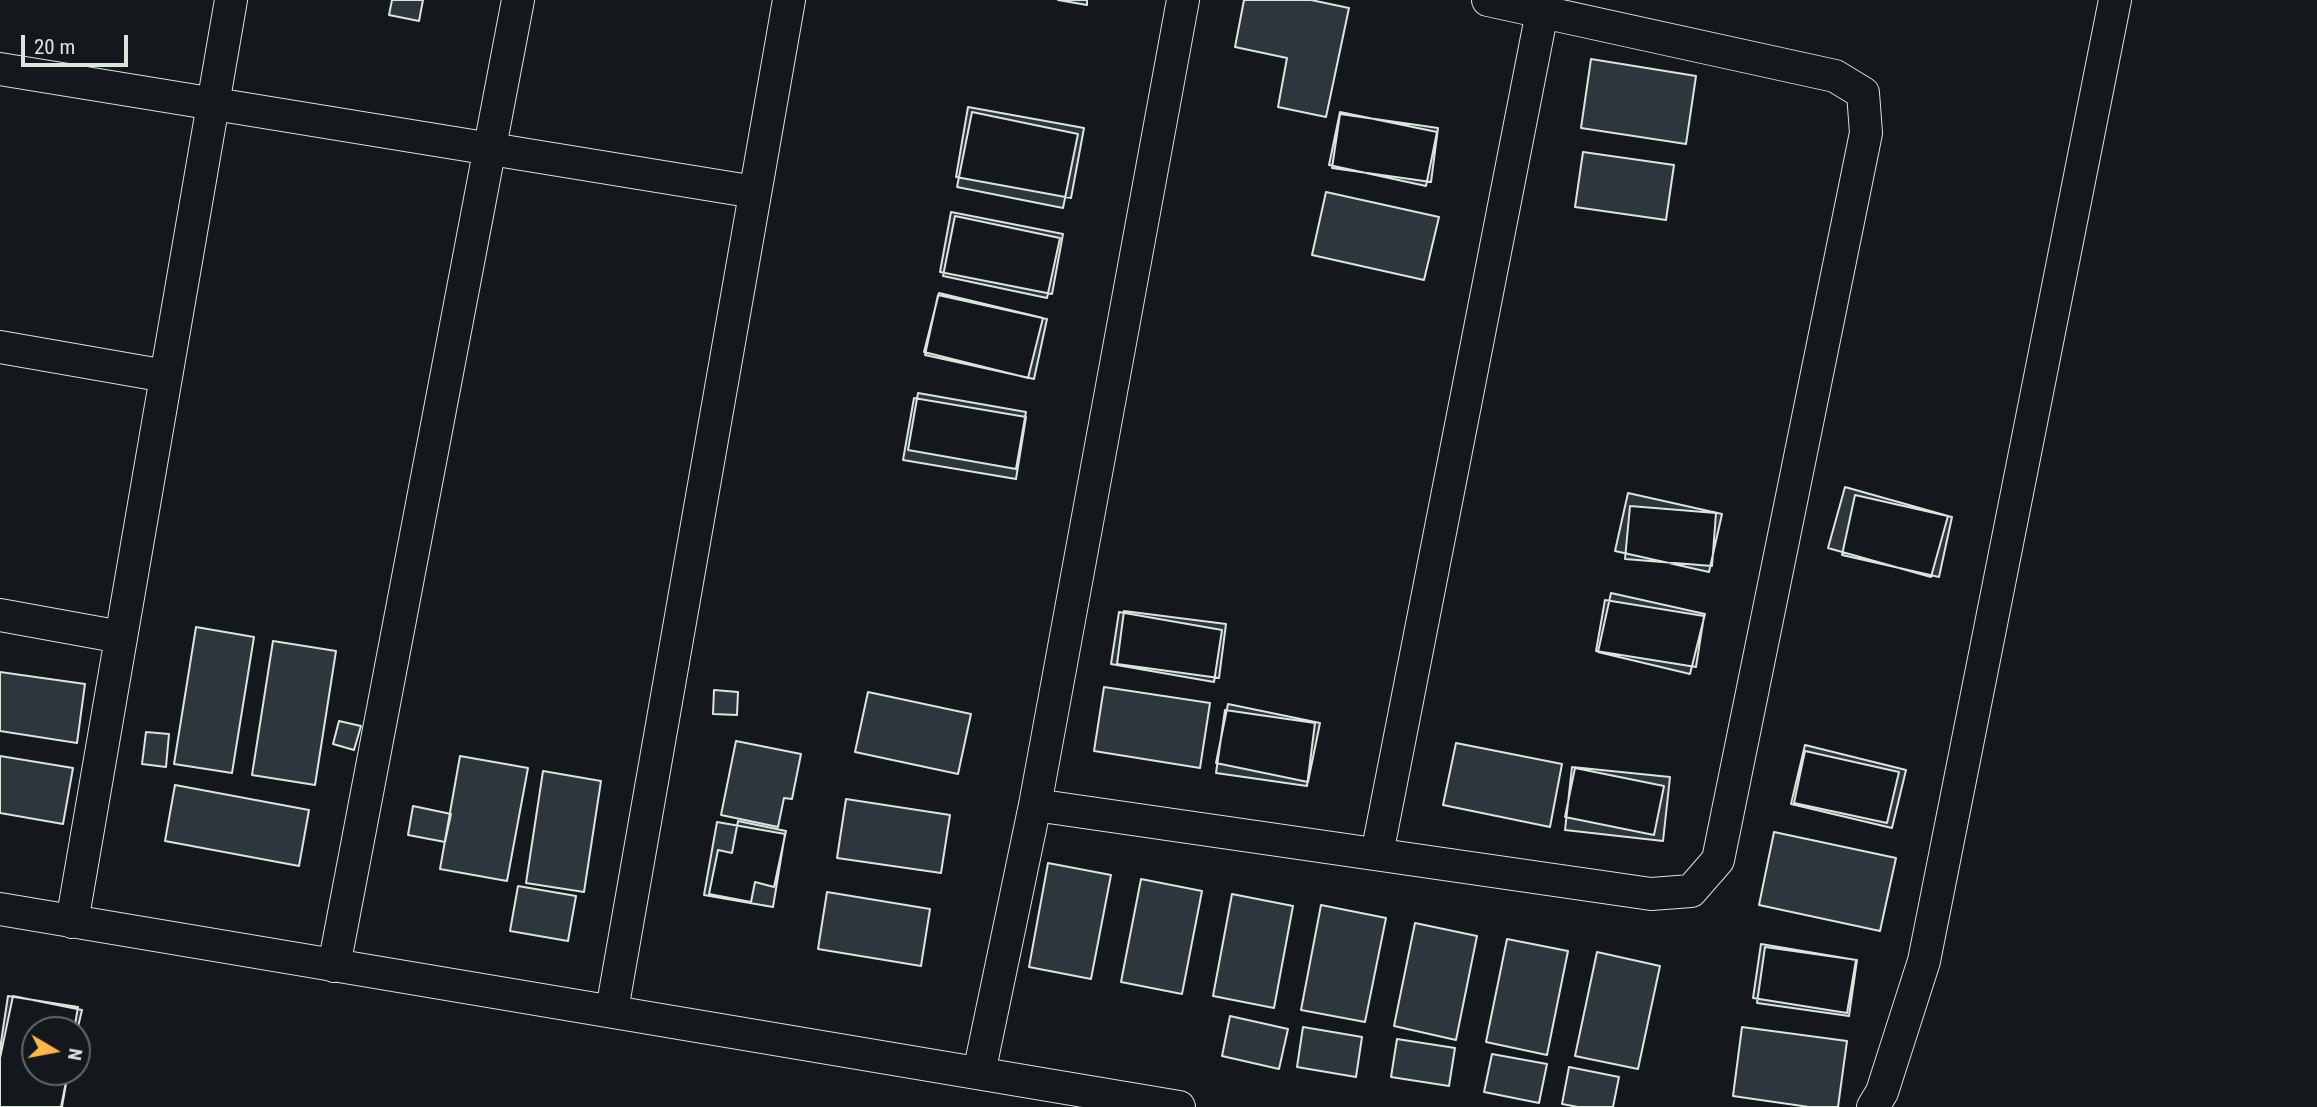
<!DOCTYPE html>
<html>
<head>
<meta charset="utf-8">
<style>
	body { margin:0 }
	#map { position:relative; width:2317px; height:1107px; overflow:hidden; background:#14181c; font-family:"Roboto Condensed",sans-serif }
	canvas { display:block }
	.north { position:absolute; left:21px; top:1016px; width:70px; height:70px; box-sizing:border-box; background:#14181c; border:2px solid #626a69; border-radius:50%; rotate:100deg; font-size:19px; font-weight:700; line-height:28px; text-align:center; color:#d8e6dc }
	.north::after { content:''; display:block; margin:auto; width:24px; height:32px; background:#ffb74d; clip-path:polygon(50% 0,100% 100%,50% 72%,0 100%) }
	.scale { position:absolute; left:21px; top:35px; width:107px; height:32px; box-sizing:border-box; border:4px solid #d8e6dc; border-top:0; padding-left:9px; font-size:21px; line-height:24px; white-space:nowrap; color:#d8e6dc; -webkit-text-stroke:5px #14181c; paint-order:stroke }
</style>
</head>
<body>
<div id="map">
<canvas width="2317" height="1107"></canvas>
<div class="north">N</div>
<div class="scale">20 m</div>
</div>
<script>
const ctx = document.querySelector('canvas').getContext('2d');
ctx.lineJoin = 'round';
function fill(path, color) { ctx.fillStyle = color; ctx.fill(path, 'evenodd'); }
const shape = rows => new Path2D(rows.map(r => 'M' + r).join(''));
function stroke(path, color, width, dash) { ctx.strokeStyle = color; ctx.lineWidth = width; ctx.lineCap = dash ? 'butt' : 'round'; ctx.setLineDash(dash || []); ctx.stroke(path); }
const building = shape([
	[392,0,423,0,419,21,389,15,392,0],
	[1058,0,1087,0,1087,5,1058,0],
	[1244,0,1311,0,1349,8,1326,117,1278,107,1287,58,1235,47,1244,0],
	[1591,59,1696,76,1686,144,1581,128,1591,59],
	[968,107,1084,128,1071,198,956,177,968,107],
	[972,112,1078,134,1063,208,957,187,972,112],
	[1340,112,1437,132,1426,186,1329,165,1340,112],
	[1340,114,1438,128,1431,182,1332,168,1340,114],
	[1583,152,1674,165,1666,220,1575,207,1583,152],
	[1326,192,1439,217,1424,280,1312,255,1326,192],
	[951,212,1063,234,1052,294,940,272,951,212],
	[955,216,1060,238,1047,298,943,276,955,216],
	[939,293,1043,318,1028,378,924,352,939,293],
	[938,295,1047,319,1034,379,925,355,938,295],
	[918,393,1026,412,1016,469,908,450,918,393],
	[914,398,1026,417,1016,479,903,460,914,398],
	[1845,487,1948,516,1931,577,1828,548,1845,487],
	[1628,493,1722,514,1709,572,1615,551,1628,493],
	[1855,495,1952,517,1939,577,1842,555,1855,495],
	[1630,506,1716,513,1712,566,1625,559,1630,506],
	[1611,593,1705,614,1690,674,1598,652,1611,593],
	[1605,600,1704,616,1696,667,1596,651,1605,600],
	[1124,611,1226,624,1219,678,1117,664,1124,611],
	[1119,612,1222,630,1214,682,1111,664,1119,612],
	[196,627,254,637,232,773,174,764,196,627],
	[273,641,336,651,315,785,252,775,273,641],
	[0,672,85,684,77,743,0,731,0,672],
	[1104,687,1210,703,1200,768,1094,751,1104,687],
	[714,690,738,692,737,715,713,714,714,690],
	[868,692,971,714,958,774,855,752,868,692],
	[1228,704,1320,723,1308,782,1216,763,1228,704],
	[1225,710,1315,723,1307,786,1216,773,1225,710],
	[339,721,361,726,354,750,333,744,339,721],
	[146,732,169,734,166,767,142,764,146,732],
	[736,741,801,754,792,799,784,798,778,827,721,815,736,741],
	[1456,743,1562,764,1550,827,1443,805,1456,743],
	[1805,745,1906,770,1892,828,1791,804,1805,745],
	[1805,751,1899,772,1887,823,1794,803,1805,751],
	[0,756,73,768,63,824,0,813,0,756],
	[460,756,528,768,507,881,440,869,460,756],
	[1572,767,1670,777,1663,841,1565,830,1572,767],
	[1575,768,1664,786,1654,835,1565,817,1575,768],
	[543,771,601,781,584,892,526,883,543,771],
	[175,785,309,810,299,866,165,841,175,785],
	[846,799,950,815,941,873,837,858,846,799],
	[413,806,451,814,445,842,408,835,413,806],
	[738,821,786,831,774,887,755,882,751,902,709,894,718,850,732,853,738,821],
	[717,822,785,834,773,907,704,895,717,822],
	[1774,832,1896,858,1880,931,1759,905,1774,832],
	[1048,863,1111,875,1091,979,1029,967,1048,863],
	[1141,879,1202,891,1182,994,1121,982,1141,879],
	[518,886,576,896,568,941,510,931,518,886],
	[827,892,930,909,921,966,818,949,827,892],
	[1232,894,1293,906,1274,1008,1213,996,1232,894],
	[1321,905,1386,918,1365,1022,1301,1010,1321,905],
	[1415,923,1477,936,1456,1040,1394,1026,1415,923],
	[1507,939,1568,951,1547,1055,1486,1042,1507,939],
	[1761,944,1856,960,1847,1013,1753,998,1761,944],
	[1765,947,1857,960,1849,1016,1757,1003,1765,947],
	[1597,952,1660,966,1638,1069,1575,1056,1597,952],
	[8,996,78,1007,74,1030,35,1030,35,1072,68,1072,62,1107,0,1107,0,1049,8,996],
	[13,996,82,1010,77,1031,35,1030,35,1072,68,1072,61,1107,0,1107,0,1058,13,996],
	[1230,1016,1288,1029,1279,1069,1222,1056,1230,1016],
	[1303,1027,1362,1037,1356,1077,1297,1067,1303,1027],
	[1742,1027,1847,1041,1838,1107,1809,1107,1733,1096,1742,1027],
	[1397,1039,1455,1048,1449,1086,1391,1077,1397,1039],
	[1492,1054,1547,1064,1539,1103,1484,1092,1492,1054],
	[1569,1067,1619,1077,1613,1107,1578,1107,1562,1104,1569,1067]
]);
fill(building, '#2c363c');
stroke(building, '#d8e6dc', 2);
const minor = shape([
	[0,69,755,192],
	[0,347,166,376],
	[0,615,121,637],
	[1035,805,1651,894,1691,891,1718,860,1866,133,1863,93,1835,76,1488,0],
	[1377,854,1542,12],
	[0,909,1179,1107],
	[72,922,231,0],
	[334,966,518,0],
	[612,1010,789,0],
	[979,1073,1035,805,1183,0],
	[1873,1107,1882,1092,1924,961,2115,0]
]);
stroke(minor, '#d8e6dc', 34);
stroke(minor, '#14181c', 32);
</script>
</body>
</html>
